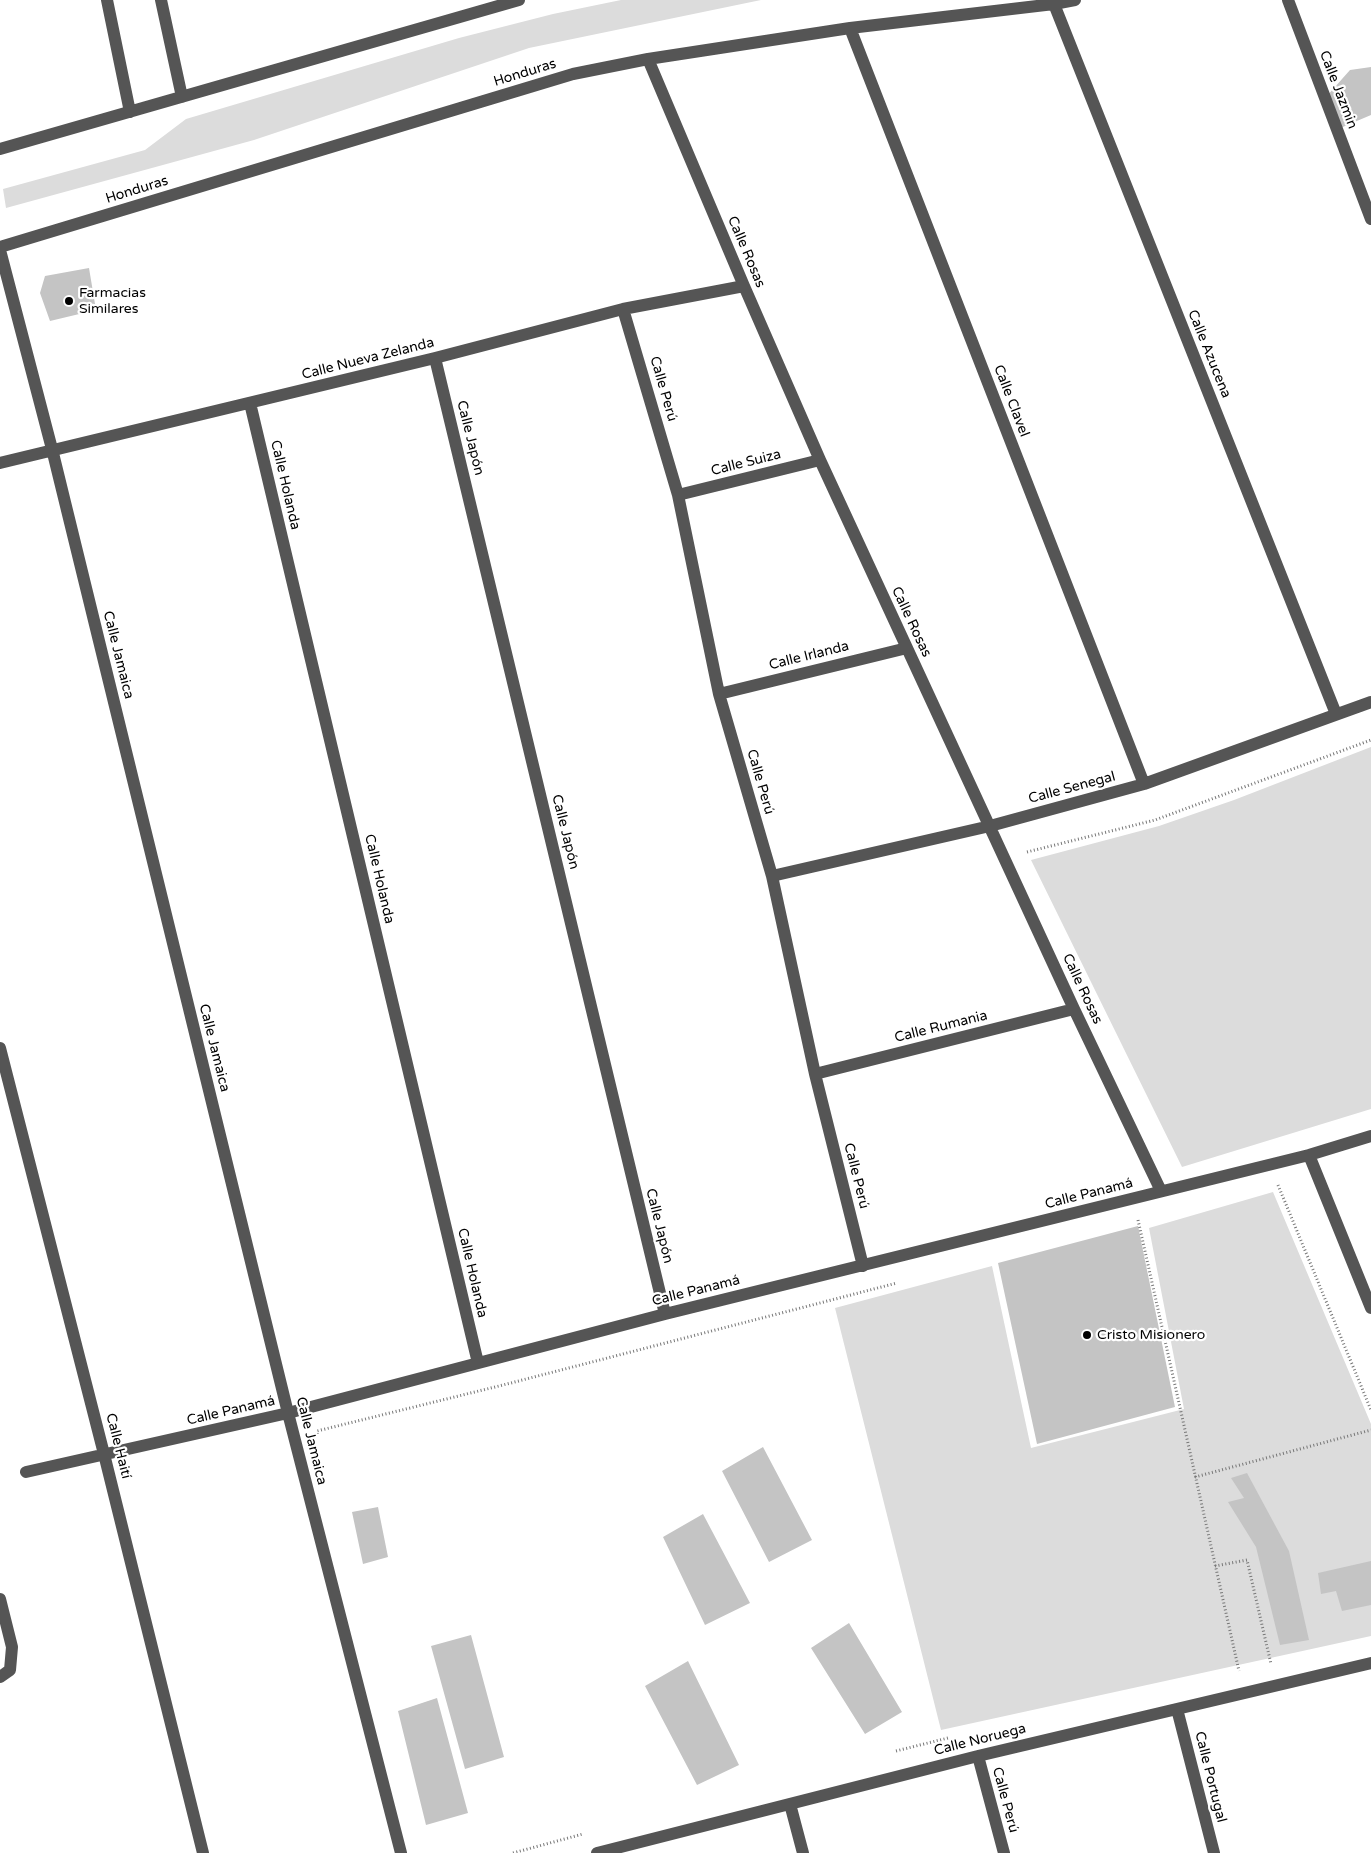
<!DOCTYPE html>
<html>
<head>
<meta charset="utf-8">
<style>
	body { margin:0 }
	canvas { display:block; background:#fff }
</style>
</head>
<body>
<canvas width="1371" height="1853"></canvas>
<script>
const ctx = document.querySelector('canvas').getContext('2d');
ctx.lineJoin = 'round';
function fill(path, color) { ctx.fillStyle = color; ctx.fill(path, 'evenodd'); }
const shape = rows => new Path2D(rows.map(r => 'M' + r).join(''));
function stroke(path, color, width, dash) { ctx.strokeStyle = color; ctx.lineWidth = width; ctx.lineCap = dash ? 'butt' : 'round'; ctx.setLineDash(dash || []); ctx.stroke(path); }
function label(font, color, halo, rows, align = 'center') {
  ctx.font = font + ' "Varela Round",sans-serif'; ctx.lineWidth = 4.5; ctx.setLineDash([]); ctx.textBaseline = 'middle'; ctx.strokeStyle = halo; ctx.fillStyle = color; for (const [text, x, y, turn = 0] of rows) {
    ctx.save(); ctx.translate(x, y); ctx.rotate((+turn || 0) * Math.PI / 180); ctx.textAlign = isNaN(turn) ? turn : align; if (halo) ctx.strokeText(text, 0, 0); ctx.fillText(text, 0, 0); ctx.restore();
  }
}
fill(shape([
	[621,0,761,0,529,48,254,140,6,208,3,189,145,150,186,119,459,38,553,14],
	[1371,747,1371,1109,1182,1167,1031,860,1159,826,1234,800],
	[1273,1192,1371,1424,1371,1636,941,1730,835,1308,992,1266,1031,1448,1184,1409,1149,1228]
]), '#dcdcdc');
fill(shape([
	[1371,67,1371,115,1338,129,1326,97,1350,70],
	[89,268,96,310,50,321,40,293,45,276],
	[1138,1226,1175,1407,1037,1444,998,1263],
	[763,1447,812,1540,769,1562,722,1471],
	[1247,1473,1289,1551,1309,1640,1280,1645,1256,1547,1228,1502,1244,1498,1231,1478],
	[378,1507,388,1557,363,1564,352,1512],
	[703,1514,750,1603,705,1625,663,1537],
	[1371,1561,1371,1605,1342,1611,1336,1591,1321,1594,1318,1573],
	[849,1623,902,1712,865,1734,811,1648],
	[471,1635,504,1757,465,1769,431,1646],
	[688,1661,739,1765,697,1785,645,1686],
	[437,1698,468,1813,426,1825,398,1711]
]), '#c4c4c4');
stroke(shape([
	[1027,852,1155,820,1371,740],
	[1278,1185,1371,1410],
	[1138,1220,1239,1671],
	[317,1434,317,1431,507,1384,897,1283],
	[1195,1477,1371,1430],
	[1215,1566,1247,1560,1271,1664],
	[896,1751,948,1738],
	[513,1853,583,1834]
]), '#777', 3, [1, 2.5]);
stroke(shape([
	[107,0,130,112],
	[161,0,182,97],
	[1288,0,1371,219],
	[1054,4,1336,714],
	[850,28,1144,784],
	[648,59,744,286,820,460,1074,1009,1161,1191],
	[0,149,519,0],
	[0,247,573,74,648,59,850,28,1054,4,1075,0],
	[0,250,52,449,288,1413,401,1853],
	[623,309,678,495,719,694,772,876,815,1074,863,1266],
	[435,358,665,1314],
	[250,403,478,1363],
	[0,463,435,358,623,309,744,286],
	[678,495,820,460],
	[719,694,907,648],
	[772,876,990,826,1144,784,1371,702],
	[0,1048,104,1454,203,1853],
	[815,1074,1074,1009],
	[1309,1155,1371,1308],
	[26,1472,288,1413,665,1314,1309,1155,1371,1136],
	[0,1599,12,1647,10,1670,0,1677],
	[1177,1709,1214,1853],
	[978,1756,1004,1853],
	[790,1804,803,1853],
	[597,1853,978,1756,1371,1663]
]), '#555', 12);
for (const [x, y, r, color] of [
	[69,301,5,"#000"],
	[1087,1335,5,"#000"]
]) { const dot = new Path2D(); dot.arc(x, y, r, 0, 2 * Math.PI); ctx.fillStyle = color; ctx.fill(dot); stroke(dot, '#fff', 2); }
label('14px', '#000', '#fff', [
	["Honduras",525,73,-17],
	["Calle Jazmin",1338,90,69],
	["Honduras",137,190,-17],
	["Calle Rosas",746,252,67],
	["Calle Azucena",1209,354,68],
	["Calle Nueva Zelanda",368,359,-14],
	["Calle Perú",663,389,74],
	["Calle Clavel",1011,401,69],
	["Calle Japón",470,438,76],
	["Calle Suiza",746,463,-14],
	["Calle Holanda",285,485,77],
	["Calle Rosas",911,622,65],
	["Calle Jamaica",118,655,76],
	["Calle Irlanda",809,656,-14],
	["Calle Perú",760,782,74],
	["Calle Senegal",1072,788,-15],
	["Calle Japón",565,832,76],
	["Calle Holanda",379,879,77],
	["Calle Rosas",1082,989,65],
	["Calle Rumania",941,1027,-14],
	["Calle Jamaica",214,1048,76],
	["Calle Perú",856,1176,76],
	["Calle Panamá",1089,1194,-14],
	["Calle Japón",659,1226,76],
	["Calle Holanda",472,1273,77],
	["Calle Panamá",696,1291,-14],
	["Calle Panamá",231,1411,-13],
	["Calle Jamaica",311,1441,76],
	["Calle Haití",118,1446,76],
	["Calle Noruega",980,1740,-14],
	["Calle Portugal",1210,1777,76],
	["Calle Perú",1005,1800,75]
]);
label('14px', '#000', '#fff', [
	["Farmacias",79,293],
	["Similares",79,309],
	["Cristo Misionero",1097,1335]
], 'left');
</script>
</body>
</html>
